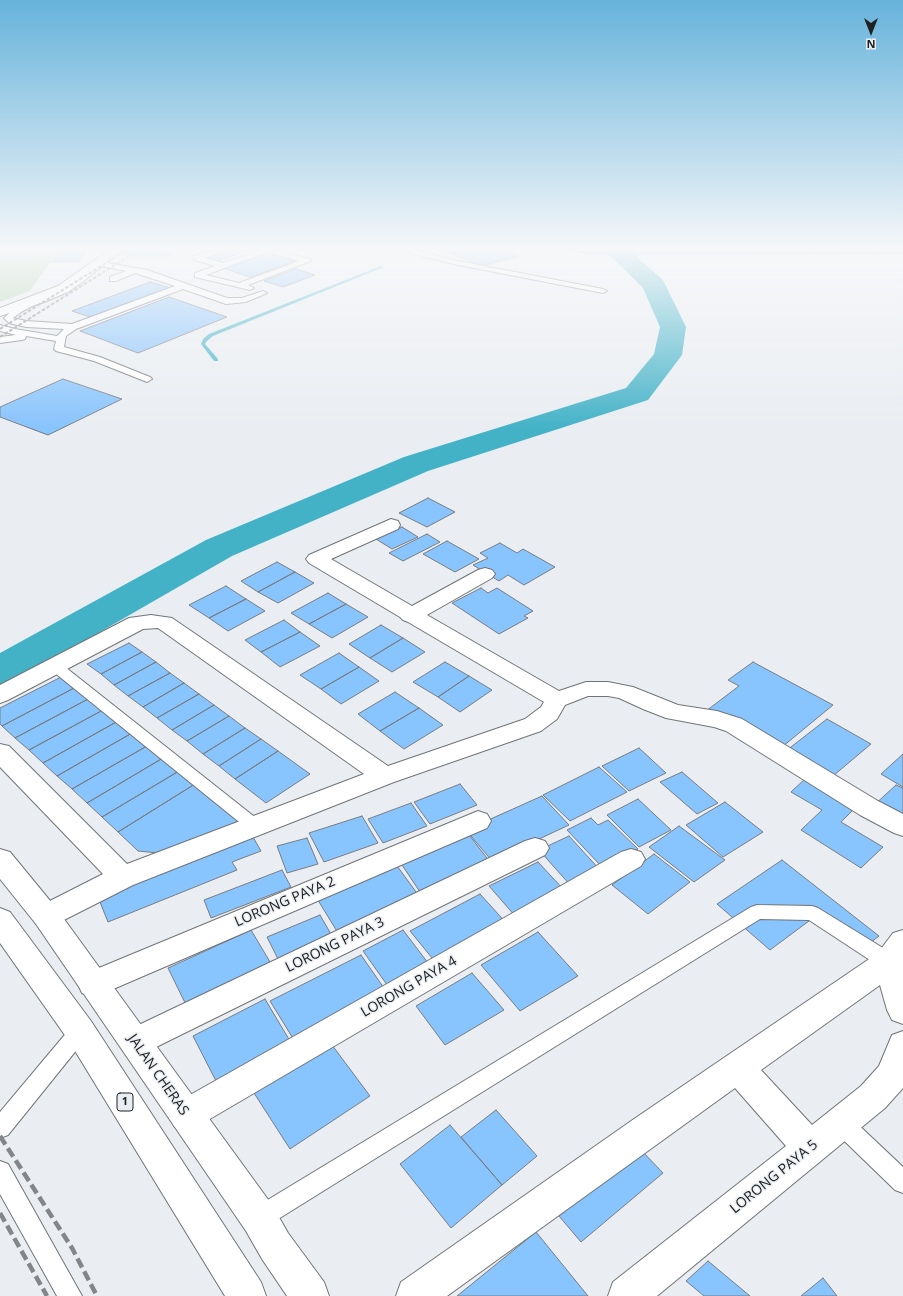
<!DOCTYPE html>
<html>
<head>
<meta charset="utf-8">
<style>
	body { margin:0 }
	#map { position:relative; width:903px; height:1296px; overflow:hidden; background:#eaeef2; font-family:"Open Sans",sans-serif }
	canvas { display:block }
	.north { position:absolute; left:851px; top:12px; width:40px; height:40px; -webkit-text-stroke:3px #eaeef2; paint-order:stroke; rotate:180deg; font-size:11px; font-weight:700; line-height:16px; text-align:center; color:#202123 }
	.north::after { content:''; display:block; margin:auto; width:14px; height:18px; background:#202123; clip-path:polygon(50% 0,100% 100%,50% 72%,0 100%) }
</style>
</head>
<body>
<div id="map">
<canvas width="903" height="1296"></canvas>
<div class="north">N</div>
</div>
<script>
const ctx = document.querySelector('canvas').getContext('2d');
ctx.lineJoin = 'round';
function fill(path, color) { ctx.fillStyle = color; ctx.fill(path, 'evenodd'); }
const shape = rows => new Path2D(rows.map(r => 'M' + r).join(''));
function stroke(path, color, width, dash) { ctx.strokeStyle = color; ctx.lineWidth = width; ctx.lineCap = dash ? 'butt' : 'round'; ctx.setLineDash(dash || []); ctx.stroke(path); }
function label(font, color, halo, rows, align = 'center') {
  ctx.font = font + ' "Open Sans",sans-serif'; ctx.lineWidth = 3; ctx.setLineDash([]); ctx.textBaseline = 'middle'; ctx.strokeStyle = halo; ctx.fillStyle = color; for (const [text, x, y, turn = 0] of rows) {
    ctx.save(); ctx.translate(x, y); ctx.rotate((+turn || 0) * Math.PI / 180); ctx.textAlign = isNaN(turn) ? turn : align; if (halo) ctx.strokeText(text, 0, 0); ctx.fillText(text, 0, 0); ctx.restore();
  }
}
fill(shape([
	[0,248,60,248,30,291,0,302]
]), '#abd0a3');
fill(shape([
	[555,248,903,248,903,254,590,255]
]), '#43b2c7');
fill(shape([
	[381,266,384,267,213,336,207,341,205,344,218,359,218,361,214,361,201,344,203,339,209,334,381,266]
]), '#43b2c7');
fill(shape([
	[603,248,627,248,663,280,686,327,682,355,648,400,428,471,232,556,15,681,0,685,0,653,206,540,404,457,626,388,654,354,660,327,643,288,603,248]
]), '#43b2c7');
const building = shape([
	[63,248,88,248,78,262,52,262,63,248],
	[106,248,180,248,168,256,133,256,102,251,106,248],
	[240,248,255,248,215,262,206,259,240,248],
	[437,248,498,248,519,256,482,266,437,248],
	[268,252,295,261,250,277,223,268,268,252],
	[296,269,315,275,283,287,264,281,296,269],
	[150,282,171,288,93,318,72,311,150,282],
	[169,297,227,317,138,353,80,331,169,297],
	[63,379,122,399,48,435,0,417,0,407,63,379],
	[428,498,455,512,427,527,399,513,428,498],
	[402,527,418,537,392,549,376,539,402,527],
	[427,534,440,542,403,561,389,553,427,534],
	[447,541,479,559,455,572,423,554,447,541],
	[500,543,517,553,523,549,555,567,524,585,508,575,499,581,473,565,488,558,480,553,500,543],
	[277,562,295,572,258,592,241,581,277,562],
	[295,572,314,583,278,603,258,592,295,572],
	[226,586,246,599,209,618,189,605,226,586],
	[481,588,488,593,497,588,533,611,524,616,528,618,499,634,452,603,481,588],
	[328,593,346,604,309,624,291,613,328,593],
	[246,599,265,611,228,631,209,618,246,599],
	[346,604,368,617,332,638,309,624,346,604],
	[284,620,300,632,261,652,245,640,284,620],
	[381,625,403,638,370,658,349,644,381,625],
	[300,632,320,646,280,667,261,652,300,632],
	[403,638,425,652,392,672,370,658,403,638],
	[129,643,142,652,101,674,87,664,129,643],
	[142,652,156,662,114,685,101,674,142,652],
	[339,653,359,667,321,689,300,675,339,653],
	[156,662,170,673,128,696,114,685,156,662],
	[445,662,469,676,438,697,413,682,445,662],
	[753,662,833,705,776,752,706,711,739,686,728,680,753,662],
	[359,667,379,681,341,704,321,689,359,667],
	[170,673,184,683,143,707,128,696,170,673],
	[63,676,76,687,2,726,0,724,0,708,63,676],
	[469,676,492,690,460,712,438,697,469,676],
	[184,683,199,694,157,718,143,707,184,683],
	[76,687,90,698,15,738,2,726,76,687],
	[395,692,419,708,380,731,358,714,395,692],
	[199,694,214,705,172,730,157,718,199,694],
	[90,698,103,710,29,750,15,738,90,698],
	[214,705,229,716,187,741,172,730,214,705],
	[419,708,443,725,404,749,380,731,419,708],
	[103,710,118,721,43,763,29,750,103,710],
	[229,716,245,728,203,754,187,741,229,716],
	[827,719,871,744,827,781,782,754,827,719],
	[118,721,132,733,57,776,43,763,118,721],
	[245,728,261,739,219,766,203,754,245,728],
	[132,733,147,746,72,789,57,776,132,733],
	[261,739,278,751,235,779,219,766,261,739],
	[147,746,163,758,87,803,72,789,147,746],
	[639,748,666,773,629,791,602,766,639,748],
	[278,751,310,774,266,803,235,779,278,751],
	[903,754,903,787,881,774,903,754],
	[163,758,179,771,102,817,87,803,163,758],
	[599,767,627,792,570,821,543,795,599,767],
	[179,771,195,784,118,832,102,817,179,771],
	[682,772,718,803,697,814,660,782,682,772],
	[805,779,855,808,841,822,883,847,861,868,801,830,822,810,791,792,805,779],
	[195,784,238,821,231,832,168,854,138,851,118,832,195,784],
	[460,784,477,805,430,824,414,802,460,784],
	[896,785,903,788,903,825,872,807,896,785],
	[542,796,569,825,492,861,466,830,542,796],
	[638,799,671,830,639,847,607,815,638,799],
	[725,802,763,832,723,857,686,825,725,802],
	[411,803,427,826,383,843,368,819,411,803],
	[362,816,378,843,324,862,309,833,362,816],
	[591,818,598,825,608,820,638,849,602,867,567,830,591,818],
	[679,826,725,860,694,882,649,847,679,826],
	[466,831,490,862,420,892,398,859,466,831],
	[569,836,601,871,571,886,539,850,569,836],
	[253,837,261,851,232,862,237,870,108,922,98,897,253,837],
	[307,838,318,864,287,873,277,846,307,838],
	[654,854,690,882,648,914,612,885,654,854],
	[392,859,419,896,338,933,313,892,392,859],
	[782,860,879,936,861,950,817,915,770,950,717,904,782,860],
	[538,862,565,891,516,917,489,886,538,862],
	[282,870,291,887,211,918,204,900,282,870],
	[480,894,508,925,437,964,410,931,480,894],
	[320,915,335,941,281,965,267,937,320,915],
	[251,930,276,972,190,1013,168,968,251,930],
	[403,930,431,967,390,989,363,951,403,930],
	[538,932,578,976,520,1011,481,965,538,932],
	[361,955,386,991,294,1040,270,1001,361,955],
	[472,973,504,1010,445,1045,416,1006,472,973],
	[265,999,290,1041,216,1081,193,1036,265,999],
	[332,1045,370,1096,290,1149,254,1093,332,1045],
	[496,1110,537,1156,502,1185,461,1137,496,1110],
	[450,1125,502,1185,451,1228,400,1164,450,1125],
	[640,1149,663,1173,581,1242,559,1216,640,1149],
	[536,1232,588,1296,457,1296,536,1232],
	[708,1261,750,1296,704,1296,686,1281,708,1261],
	[823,1278,837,1296,801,1296,823,1278]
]);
fill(building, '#88c4fd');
stroke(building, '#797c80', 1);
const lane = shape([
	[126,248,158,248,154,250,130,250,126,248],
	[223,248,233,248,205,258,223,263,267,248,310,259,311,261,248,285,254,288,250,290,195,277,195,273,215,266,194,260,194,256,223,248],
	[267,252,299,261,239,283,206,275,267,252],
	[396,248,407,248,458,261,603,289,607,291,603,293,458,265,397,250,396,248],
	[96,261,147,270,227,298,242,298,263,291,267,293,246,302,226,304,183,289,76,329,66,336,64,347,100,357,150,377,152,379,147,382,94,361,56,351,54,349,56,341,26,336,25,339,22,340,0,343,0,337,16,335,0,331,0,325,15,329,57,336,64,329,26,327,9,323,4,318,15,308,31,301,34,300,38,303,21,312,13,318,26,321,72,324,175,286,135,273,116,281,110,281,110,277,126,271,96,265,96,261],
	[55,662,60,663,261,822,263,826,261,830,255,832,249,830,50,669,48,666,50,663,55,662],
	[757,905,812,906,818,908,896,956,899,962,896,968,889,970,882,968,809,920,760,919,267,1226,259,1230,251,1226,247,1218,251,1210,751,907,757,905],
	[80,1022,87,1025,90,1031,87,1037,8,1135,0,1138,0,1112,73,1025,80,1022],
	[841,1113,849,1116,903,1167,903,1193,895,1190,833,1130,830,1123,833,1116,841,1113],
	[0,1161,8,1164,82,1296,57,1296,0,1194,0,1161]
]);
const street = shape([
	[112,248,125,248,81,283,68,292,44,302,0,316,0,308,58,286,112,248],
	[391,519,398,521,400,525,398,529,331,559,412,606,478,570,485,568,492,570,495,574,492,578,427,615,559,691,586,682,608,682,633,687,678,705,717,711,742,719,878,801,903,814,903,836,894,833,860,815,726,731,714,727,666,718,643,709,619,698,608,696,588,696,565,705,557,719,541,731,394,782,133,885,56,924,46,928,36,924,32,916,36,908,103,874,0,767,0,744,9,746,127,864,364,774,158,628,143,629,8,700,0,703,0,685,129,618,151,615,172,618,388,766,525,719,541,707,544,702,408,622,403,620,400,617,309,563,306,559,309,555,391,519],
	[478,811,487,814,491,821,487,828,104,993,93,997,82,993,78,984,82,975,478,811],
	[535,838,545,841,549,848,545,855,146,1052,135,1056,124,1052,119,1042,124,1032,525,841,535,838],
	[631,849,641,852,645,859,641,866,198,1126,186,1131,174,1126,169,1115,174,1104,621,852,631,849],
	[903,930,903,1024,892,1020,887,1010,880,985,761,1070,812,1125,861,1086,879,1066,892,1035,903,1031,903,1088,885,1108,657,1296,608,1296,613,1282,786,1146,735,1088,447,1296,396,1296,401,1282,634,1119,878,953,893,933,903,930]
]);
const primary = shape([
	[0,849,10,852,56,908,272,1205,288,1233,324,1282,329,1296,287,1296,262,1259,246,1231,36,924,0,879,0,849],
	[0,908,10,912,91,1021,261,1282,266,1296,225,1296,69,1041,0,943,0,908]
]);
stroke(lane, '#717477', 2);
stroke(street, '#717477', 2);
stroke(primary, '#717477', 2);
fill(lane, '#fff');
fill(street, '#fff');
fill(primary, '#fff');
stroke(shape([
	[0,329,130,248],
	[0,337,142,248]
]), '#838689', 2, [3.5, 2]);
stroke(shape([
	[0,1136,72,1248,97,1296],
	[0,1213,47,1296]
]), '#838689', 4.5, [10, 4.5]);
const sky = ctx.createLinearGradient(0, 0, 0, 429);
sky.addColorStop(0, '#66b3db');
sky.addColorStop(0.58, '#f6f7f9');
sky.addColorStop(1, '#f6f7f900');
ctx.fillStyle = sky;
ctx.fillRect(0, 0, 903, 429);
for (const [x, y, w] of [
	[125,1102,16]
]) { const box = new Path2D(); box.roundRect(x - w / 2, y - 9, w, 18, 3); ctx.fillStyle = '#eaeef2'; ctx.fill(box); stroke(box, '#202123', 1); }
label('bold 11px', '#202123', null, [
	["1",125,1102]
]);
label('14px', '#202123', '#eaeef2', [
	["LORONG PAYA 2",285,902,-23],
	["LORONG PAYA 3",335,945,-26],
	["LORONG PAYA 4",409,987,-30],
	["JALAN CHERAS",158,1075,55],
	["LORONG PAYA 5",774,1177,-39]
]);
</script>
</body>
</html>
